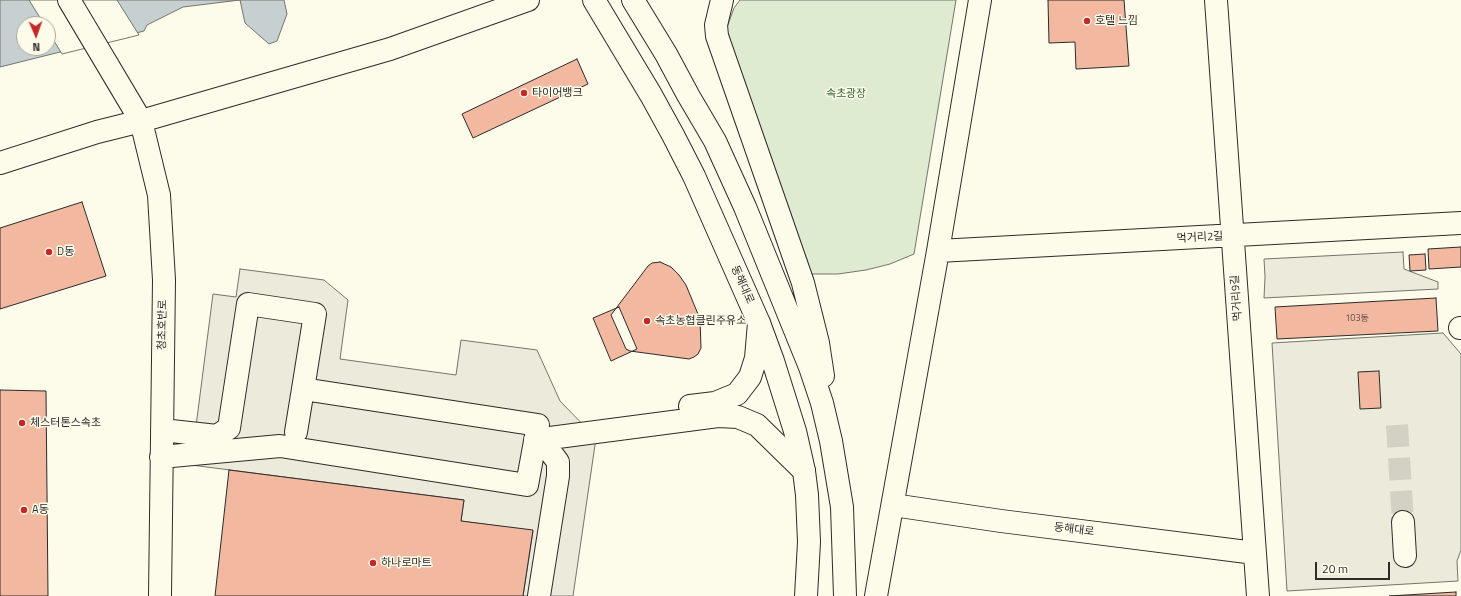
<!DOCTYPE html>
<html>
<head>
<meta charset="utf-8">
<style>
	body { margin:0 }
	#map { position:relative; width:1461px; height:596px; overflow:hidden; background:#fdfbea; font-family:"Titillium Web",sans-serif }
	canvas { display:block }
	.north { position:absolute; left:16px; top:16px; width:40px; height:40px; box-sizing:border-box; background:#fdfbea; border:1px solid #a9a89e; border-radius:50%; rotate:178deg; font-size:11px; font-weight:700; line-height:16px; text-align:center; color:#2b2b2b }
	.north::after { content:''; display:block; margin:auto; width:14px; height:18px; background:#c62828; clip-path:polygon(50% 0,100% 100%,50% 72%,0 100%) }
	.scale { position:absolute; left:1315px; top:562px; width:75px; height:18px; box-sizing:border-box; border:2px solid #2b2b2b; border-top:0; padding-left:5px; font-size:12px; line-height:14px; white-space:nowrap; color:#2b2b2b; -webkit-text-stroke:3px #fdfbea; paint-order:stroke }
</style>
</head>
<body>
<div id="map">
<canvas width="1461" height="596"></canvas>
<div class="north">N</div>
<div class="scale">20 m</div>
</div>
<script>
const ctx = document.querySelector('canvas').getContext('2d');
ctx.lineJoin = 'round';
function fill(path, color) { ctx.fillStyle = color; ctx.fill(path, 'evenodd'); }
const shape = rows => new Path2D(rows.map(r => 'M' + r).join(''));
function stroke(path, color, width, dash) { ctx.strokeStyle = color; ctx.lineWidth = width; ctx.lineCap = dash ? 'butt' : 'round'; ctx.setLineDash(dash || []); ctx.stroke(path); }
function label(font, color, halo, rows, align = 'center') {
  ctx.font = font + ' "Titillium Web","Noto Sans KR",sans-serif'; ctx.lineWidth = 3; ctx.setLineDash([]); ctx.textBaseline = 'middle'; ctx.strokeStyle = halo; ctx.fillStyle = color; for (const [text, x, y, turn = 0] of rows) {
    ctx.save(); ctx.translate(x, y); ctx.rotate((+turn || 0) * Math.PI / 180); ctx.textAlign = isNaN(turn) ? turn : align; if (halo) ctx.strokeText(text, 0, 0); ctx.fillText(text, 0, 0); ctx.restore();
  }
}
const green = shape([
	[740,0,956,0,914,254,890,264,866,270,838,274,810,274,726,30,734,8,740,0]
]);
fill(green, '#deebd1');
stroke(green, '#74746e', 1);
const parking = shape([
	[1403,252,1404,269,1438,282,1438,289,1264,298,1265,277,1264,259,1403,252],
	[240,269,324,280,348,300,340,359,456,375,461,340,537,350,560,401,596,438,573,596,523,596,533,531,461,521,464,500,191,465,213,294,236,297,240,269],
	[1443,333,1461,354,1461,550,1457,561,1458,581,1287,591,1272,343,1443,333]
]);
fill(parking, '#eceadb');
stroke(parking, '#74746e', 1);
const water = shape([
	[0,0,284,0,287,14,277,41,269,44,245,23,240,0,183,7,147,25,144,31,0,67,0,0],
	[24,24,48,24,48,48,24,48,24,24]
]);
fill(water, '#c7d0d0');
stroke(water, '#74746e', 1);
const pier = shape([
	[29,0,117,0,139,35,62,54,48,31,48,24,44,24,29,0]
]);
fill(pier, '#fdfbea');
stroke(pier, '#74746e', 1);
const building = shape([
	[1048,0,1124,0,1129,66,1076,69,1075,42,1049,43,1048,0],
	[577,59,588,84,473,138,462,114,577,59],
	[82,202,106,276,0,309,0,228,82,202],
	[1461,247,1461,267,1429,269,1428,249,1461,247],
	[1425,254,1426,270,1410,271,1409,255,1425,254],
	[660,262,671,267,679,275,686,285,700,319,701,348,698,354,694,357,689,359,630,351,626,349,611,315,648,266,652,263,660,262],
	[1436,298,1438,331,1277,339,1275,307,1436,298],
	[619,307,637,349,611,361,593,318,619,307],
	[1379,371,1381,408,1360,409,1358,372,1379,371],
	[0,390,46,391,48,596,0,596,0,390],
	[229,470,464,500,461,521,533,530,523,596,215,596,229,470],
	[1456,592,1456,596,1389,596,1456,592]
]);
fill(building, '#f2b8a0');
stroke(building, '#2b2b2b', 1);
stroke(shape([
	[1397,425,1403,522]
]), '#d3d1c4', 22, [22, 11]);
const minor = shape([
	[69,0,141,121,159,195,164,280,160,596],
	[1216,0,1258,596],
	[0,163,97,132,141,121,390,49,528,0],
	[938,251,1461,223],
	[1460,328,1461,328],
	[690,406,715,403,737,394,750,377,756,358,759,323],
	[296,432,303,389],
	[535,440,718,416,738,417,757,425,804,471],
	[535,440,549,450,558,462,558,476,539,596],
	[161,457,280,446,527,485,538,425,303,389,315,314,248,304,229,428,217,436,162,430],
	[893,505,1001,521,1255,553],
	[1403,522,1405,556],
	[876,596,938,251,980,0]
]);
const major = shape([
	[594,0,651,95,673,135,694,176,732,262,759,323,773,361,795,431,804,471,807,495,809,542,806,596],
	[633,0,666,54,688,95,715,141,745,207,810,367,822,403,831,441,842,507,845,596],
	[722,0,716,25,717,36,803,283,818,343,823,376]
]);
stroke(minor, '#2b2b2b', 24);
stroke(major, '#2b2b2b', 24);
stroke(minor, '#fdfbea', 22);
stroke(major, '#fdfbea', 22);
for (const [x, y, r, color] of [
	[1087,21,4,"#c62828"],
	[524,93,4,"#c62828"],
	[49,252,4,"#c62828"],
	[647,321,4,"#c62828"],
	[22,423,4,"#c62828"],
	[24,510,4,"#c62828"],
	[373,563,4,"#c62828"]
]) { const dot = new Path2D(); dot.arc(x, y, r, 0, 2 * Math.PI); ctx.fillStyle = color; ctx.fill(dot); stroke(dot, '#fdfbea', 1.5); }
label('9px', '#5d4e48', null, [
	["103동",1357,319]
]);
label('11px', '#2b2b2b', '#fdfbea', [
	["호텔 느낌",1095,21],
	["타이어뱅크",532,93],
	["D동",57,252],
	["속초농협클린주유소",655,321],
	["체스터톤스속초",30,423],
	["A동",32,510],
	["하나로마트",381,563]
], 'left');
label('11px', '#34623c', '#fdfbea', [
	["속초광장",846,94]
]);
label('11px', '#2b2b2b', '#fdfbea', [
	["먹거리2길",1200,238,-3],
	["동해대로",742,285,66],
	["먹거리9길",1237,298,-94],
	["청초호반로",163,325,-89],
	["동해대로",1074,530,7]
]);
</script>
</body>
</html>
